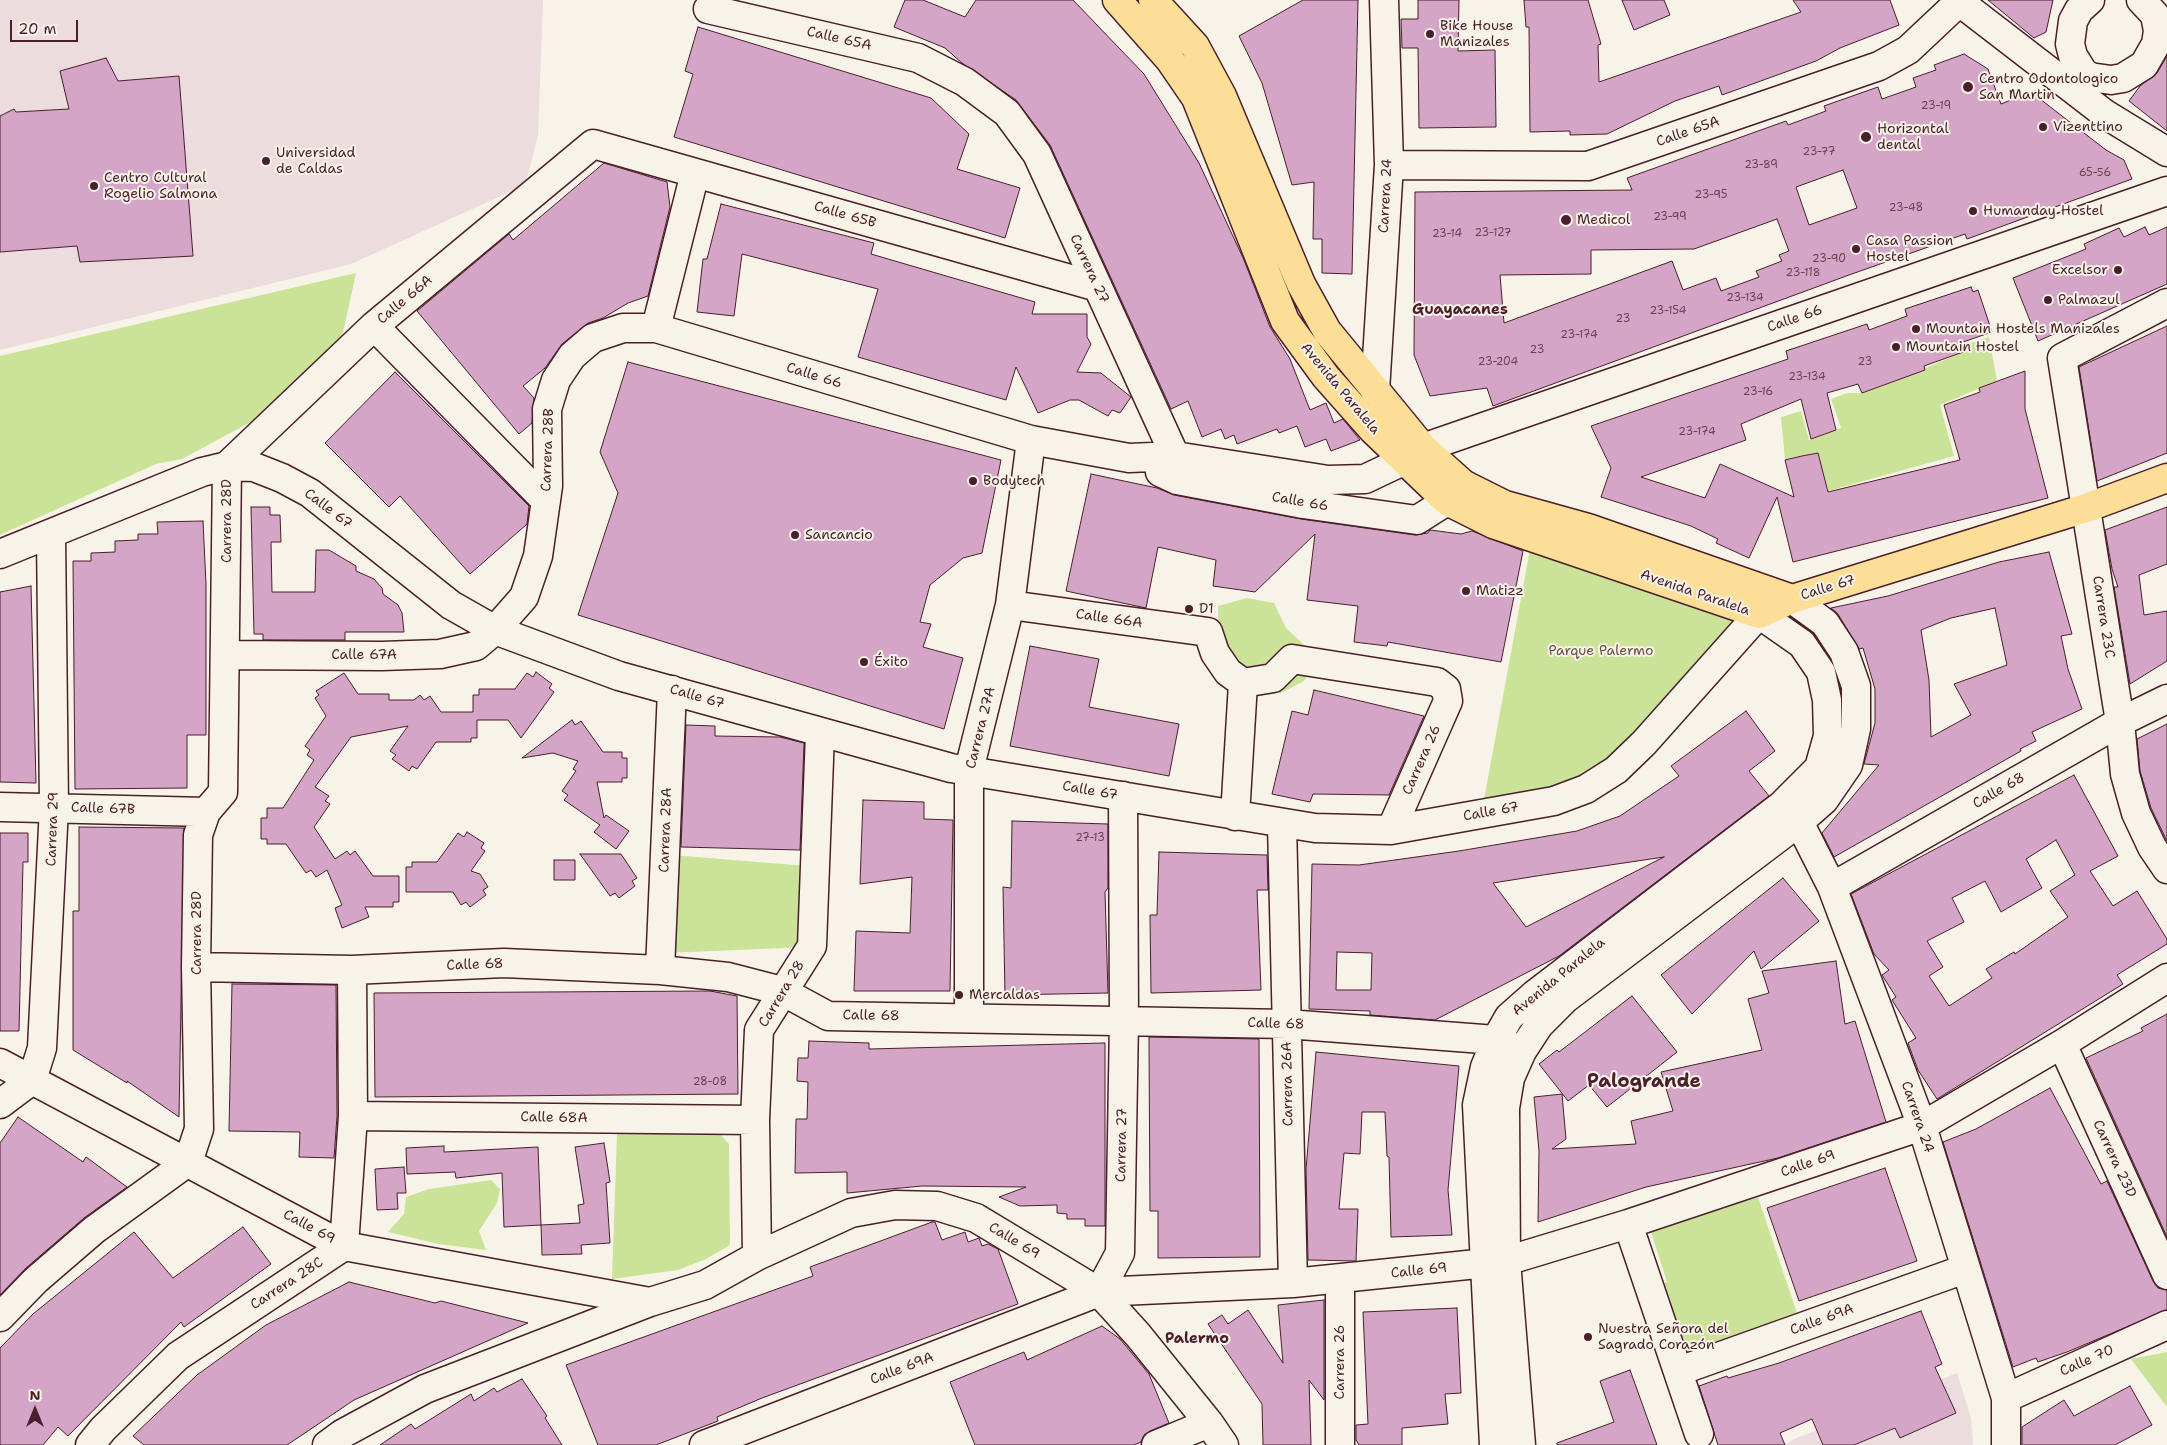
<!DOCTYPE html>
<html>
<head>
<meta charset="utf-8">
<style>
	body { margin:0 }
	#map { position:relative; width:2167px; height:1445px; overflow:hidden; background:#f7f3e8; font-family:"Shantell Sans",sans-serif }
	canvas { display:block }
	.north { position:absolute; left:10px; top:1385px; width:50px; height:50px; -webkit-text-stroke:4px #f7f3e8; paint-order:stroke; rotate:0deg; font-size:14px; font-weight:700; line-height:20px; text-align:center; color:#4a1f2b }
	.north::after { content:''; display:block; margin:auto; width:18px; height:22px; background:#4a1f2b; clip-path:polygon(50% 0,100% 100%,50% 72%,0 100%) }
	.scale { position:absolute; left:10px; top:20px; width:68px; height:22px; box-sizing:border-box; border:2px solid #4a1f2b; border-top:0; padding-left:6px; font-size:15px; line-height:18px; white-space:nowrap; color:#4a1f2b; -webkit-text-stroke:4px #f7f3e8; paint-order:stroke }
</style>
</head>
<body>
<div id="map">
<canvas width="2167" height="1445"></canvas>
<div class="north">N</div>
<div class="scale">20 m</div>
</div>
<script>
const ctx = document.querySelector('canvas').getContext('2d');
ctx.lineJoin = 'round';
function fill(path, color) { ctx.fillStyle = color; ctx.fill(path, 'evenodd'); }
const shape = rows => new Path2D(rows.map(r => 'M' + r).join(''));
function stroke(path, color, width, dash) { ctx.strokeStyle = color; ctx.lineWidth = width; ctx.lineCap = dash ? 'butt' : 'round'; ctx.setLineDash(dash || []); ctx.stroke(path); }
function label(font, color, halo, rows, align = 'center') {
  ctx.font = font + ' "Shantell Sans",sans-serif'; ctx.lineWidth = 4; ctx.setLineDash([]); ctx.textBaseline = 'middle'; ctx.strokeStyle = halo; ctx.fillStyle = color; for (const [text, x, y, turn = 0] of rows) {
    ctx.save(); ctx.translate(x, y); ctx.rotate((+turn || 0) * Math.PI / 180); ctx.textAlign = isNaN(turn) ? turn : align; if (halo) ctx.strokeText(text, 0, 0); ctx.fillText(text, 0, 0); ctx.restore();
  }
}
fill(shape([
	[0,0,543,0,538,136,525,185,351,264,0,350],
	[1957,1373,1971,1418,1973,1445,1786,1445,1792,1440]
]), '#ecdcde');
fill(shape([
	[356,273,342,337,260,417,182,459,156,464,0,535,0,356],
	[1989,337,1997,381,1940,405,1954,456,1828,491,1818,453,1785,460,1781,417,1801,411,1809,440,1841,428,1831,399,1847,393,1862,393,1888,384,1966,351,1968,344],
	[1533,533,1759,614,1649,729,1582,780,1483,805],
	[1247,598,1274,603,1286,628,1319,659,1304,681,1281,693,1253,697,1219,644,1218,606],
	[659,854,807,866,807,947,667,953],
	[719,1133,729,1144,730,1245,706,1259,678,1270,612,1279,617,1134],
	[491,1180,500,1189,497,1203,479,1231,486,1250,438,1244,388,1232,404,1214,406,1197,429,1189],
	[1758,1197,1798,1316,1674,1358,1650,1288,1667,1282,1651,1232],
	[2167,1352,2167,1407,2131,1359]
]), '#cbe399');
const building = shape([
	[905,0,923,0,965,17,976,0,1073,0,1144,74,1199,163,1244,260,1270,327,1290,359,1310,410,1326,403,1334,423,1343,419,1360,440,1331,451,1326,439,1305,447,1297,426,1279,433,1277,429,1237,444,1234,435,1225,439,1221,429,1202,437,1188,401,1171,409,1050,145,1016,100,962,63,945,48,894,27,905,0],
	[1303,0,1358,0,1352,274,1322,273,1322,239,1313,239,1314,182,1292,185,1262,83,1239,36,1303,0],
	[1418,0,1459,0,1458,51,1495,50,1496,127,1419,128,1418,48,1402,48,1401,19,1418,19,1418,0],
	[1524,0,1588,0,1601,44,1598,45,1599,82,1801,12,1793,0,1890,0,1899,25,1840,48,1816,61,1722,95,1719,86,1675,101,1607,134,1570,135,1570,131,1530,132,1529,27,1526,27,1524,0],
	[1622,0,1664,0,1670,15,1634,30,1622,0],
	[1988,0,2053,0,2046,32,2034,38,1988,0],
	[698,27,931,98,969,134,957,169,1020,188,1005,238,674,137,693,74,685,71,698,27],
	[1964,54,1988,69,2001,104,2031,92,2106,150,2124,160,2132,179,1967,239,1965,234,1849,275,1493,406,1487,388,1430,396,1414,355,1415,192,1632,190,1627,178,1786,121,1788,125,1826,111,1824,106,1878,87,1882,99,1916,87,1913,78,1936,70,1934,65,1964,54],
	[1843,170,1857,208,1809,225,1796,187,1843,170],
	[1777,219,1789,251,1779,255,1782,261,1756,271,1759,277,1721,291,1716,278,1683,290,1672,261,1504,323,1500,275,1591,274,1591,250,1694,249,1777,219],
	[2167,56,2167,131,2129,101,2140,86,2157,73,2167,56],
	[106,58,118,81,179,76,193,256,80,262,77,246,0,252,0,116,14,109,16,112,69,109,60,71,106,58],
	[604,163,667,182,670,207,648,296,628,303,603,318,588,323,562,344,545,368,523,386,534,398,532,423,519,434,417,311,509,234,513,240,604,163],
	[721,204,874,243,871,254,1035,302,1032,314,1087,314,1087,337,1091,344,1077,372,1101,373,1131,397,1120,413,1112,410,1108,416,1079,400,1070,400,1038,413,1016,367,1006,400,858,357,878,289,742,254,734,316,697,312,703,259,707,259,721,204],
	[2145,227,2149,235,2167,227,2167,284,2038,341,2013,278,2086,249,2084,244,2119,228,2124,237,2145,227],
	[1971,287,1973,292,1978,290,1992,332,1963,342,1966,351,1924,366,1925,370,1862,393,1858,384,1827,393,1836,430,1811,439,1801,399,1741,424,1746,440,1641,477,1705,498,1720,464,1794,497,1785,460,1802,456,1818,453,1828,492,1960,460,1944,405,1980,392,1979,388,2025,371,2025,409,2048,498,1793,562,1777,497,1749,558,1716,543,1718,539,1691,526,1601,497,1611,468,1591,426,1788,359,1786,351,1867,324,1869,330,1907,316,1905,309,1971,287],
	[2167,326,2167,453,2097,481,2079,367,2167,326],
	[628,362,1001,460,982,553,963,558,930,585,920,622,931,624,923,647,963,658,944,729,578,615,618,493,600,452,628,362],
	[395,372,529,506,527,524,470,574,400,496,389,507,325,443,395,372],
	[1091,474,1157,488,1174,495,1301,519,1415,535,1428,533,1430,530,1461,534,1472,531,1523,551,1501,662,1388,642,1387,646,1354,642,1358,606,1307,600,1315,534,1255,592,1213,586,1216,560,1158,547,1146,608,1066,591,1091,474],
	[251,507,270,507,270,515,280,515,281,542,271,542,272,592,315,592,316,550,329,550,356,566,356,571,374,579,382,588,383,594,398,605,402,613,404,632,345,632,345,640,263,640,263,634,254,634,251,507],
	[2167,507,2167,564,2139,575,2144,615,2167,611,2167,661,2130,684,2114,587,2118,587,2112,569,2105,530,2167,507],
	[203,521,206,584,206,735,187,735,187,788,75,789,73,561,91,561,91,553,115,552,115,541,138,540,138,534,158,534,157,522,203,521],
	[2049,552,2072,634,2061,636,2068,669,2082,709,2032,732,2036,741,2020,749,2021,751,1834,857,1822,833,1879,765,1864,764,1875,723,1875,689,1863,648,1859,649,1838,614,1831,608,1888,596,1999,562,2049,552],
	[1995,608,2007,665,1954,684,1971,715,1931,737,1929,680,1921,630,1951,618,1995,608],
	[31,586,36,783,0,782,0,592,31,586],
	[1030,646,1099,659,1089,707,1179,724,1169,776,1010,746,1030,646],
	[536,672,552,684,549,688,554,692,521,738,508,720,477,720,477,738,471,738,471,742,436,742,417,769,412,766,409,771,392,759,396,755,390,751,408,726,351,737,315,787,329,796,325,801,330,804,314,827,335,859,347,851,350,855,355,851,373,876,399,876,399,902,393,902,393,907,365,907,369,917,342,928,335,908,342,905,327,870,316,877,311,870,306,873,286,844,267,844,267,839,261,839,261,818,267,818,267,808,283,808,314,760,307,755,310,750,305,746,326,716,315,698,319,695,316,691,344,673,358,694,389,694,389,700,414,700,420,695,424,700,430,696,441,712,473,712,473,695,479,695,479,689,515,689,527,673,533,677,536,672],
	[1314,690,1424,716,1389,795,1313,794,1310,802,1272,794,1292,711,1308,715,1314,690],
	[1746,711,1775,751,1749,771,1769,796,1559,956,1435,1020,1370,1015,1370,1011,1309,1009,1312,864,1359,865,1459,851,1577,831,1620,816,1679,776,1671,766,1746,711],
	[1664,857,1526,927,1493,883,1543,875,1664,857],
	[1337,952,1372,953,1371,990,1336,990,1337,952],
	[572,720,575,725,581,721,603,752,622,752,622,758,627,758,627,778,622,778,622,782,597,782,604,818,606,815,629,831,616,849,594,832,600,825,564,800,568,795,562,791,576,771,573,769,578,761,553,753,522,758,572,720],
	[2167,724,2167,841,2151,808,2140,771,2137,739,2167,724],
	[686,725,715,726,715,736,780,737,804,743,800,850,681,847,686,725],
	[2074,775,2118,856,2090,871,2113,906,2137,891,2167,939,2167,944,2117,975,2123,984,1937,1099,1918,1070,1908,1043,1916,1038,1892,1000,1896,997,1882,975,1889,970,1874,954,1851,894,2074,775],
	[2056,840,2075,875,2050,891,2068,917,2015,954,2014,952,1986,969,1992,978,1949,1006,1929,976,1943,967,1927,941,1964,922,1952,898,1985,881,2001,912,2042,888,2026,859,2056,840],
	[863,800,924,802,924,819,953,820,950,991,854,991,856,931,910,933,912,877,860,884,863,800],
	[1012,821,1108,824,1108,888,1105,892,1108,993,1005,995,1003,887,1011,888,1012,821],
	[79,827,184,828,179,1117,127,1081,127,1083,73,1050,73,911,79,911,79,827],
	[467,832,484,843,481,848,485,851,471,871,480,874,488,887,483,890,486,895,470,907,466,902,461,905,453,892,406,892,406,867,412,867,412,862,437,862,458,833,464,837,467,832],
	[0,833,28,833,28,862,23,862,19,1031,0,1031,0,833],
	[1159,852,1267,855,1268,890,1257,890,1261,990,1151,993,1150,915,1157,915,1159,852],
	[580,854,621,854,637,878,632,881,635,886,619,898,615,893,610,896,580,854],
	[554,860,575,860,575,880,554,880,554,860],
	[1783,878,1819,921,1761,969,1754,951,1692,1014,1661,975,1783,878],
	[1836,961,1845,1024,1855,1021,1886,1122,1778,1158,1646,1187,1538,1222,1539,1151,1534,1097,1562,1094,1566,1139,1552,1149,1636,1144,1631,1121,1673,1111,1661,1072,1762,1050,1748,999,1769,993,1762,971,1836,961],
	[232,984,336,985,337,1116,334,1158,299,1157,300,1132,229,1131,232,984],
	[710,991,737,996,738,1094,375,1097,374,993,710,991],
	[1632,996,1677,1052,1607,1107,1589,1085,1568,1101,1539,1064,1557,1050,1559,1052,1632,996],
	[2167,1014,2167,1237,2086,1058,2143,1031,2141,1028,2167,1014],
	[1149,1037,1259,1039,1260,1257,1158,1258,1158,1211,1150,1211,1149,1037],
	[809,1041,869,1043,869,1049,1105,1043,1105,1226,1085,1226,1085,1219,1067,1219,1067,1214,1057,1213,1057,1205,1020,1206,999,1197,1026,1187,922,1186,847,1193,847,1172,795,1173,796,1119,807,1119,808,1082,797,1081,798,1058,808,1058,809,1041],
	[1316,1052,1459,1066,1448,1190,1452,1235,1391,1237,1389,1157,1387,1156,1385,1112,1362,1112,1360,1154,1344,1153,1339,1209,1358,1209,1356,1261,1308,1260,1306,1169,1316,1052],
	[2050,1088,2101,1184,2107,1181,2153,1281,2158,1288,2167,1290,2167,1310,2067,1352,2038,1362,2036,1358,2013,1367,1943,1142,1976,1129,2050,1088],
	[18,1117,83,1162,86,1157,127,1187,84,1218,26,1268,0,1295,0,1143,18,1117],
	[604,1143,610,1182,606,1183,610,1243,581,1245,582,1254,542,1255,541,1225,580,1223,578,1205,584,1204,575,1147,604,1143],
	[444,1146,444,1152,538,1147,541,1225,504,1227,502,1173,456,1178,455,1172,407,1174,406,1148,444,1146],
	[404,1167,406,1193,397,1193,398,1209,377,1210,375,1169,404,1167],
	[1885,1168,1917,1261,1799,1301,1767,1208,1885,1168],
	[932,1222,935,1222,942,1240,965,1232,968,1242,979,1238,982,1246,988,1244,998,1249,1018,1304,762,1398,717,1417,718,1421,656,1445,598,1445,566,1365,813,1276,810,1267,932,1222],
	[243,1227,271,1264,184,1327,181,1322,68,1436,58,1427,43,1445,0,1445,0,1348,33,1314,134,1232,173,1278,243,1227],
	[349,1282,435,1303,441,1301,528,1323,354,1400,287,1445,144,1445,133,1436,197,1375,266,1325,349,1282],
	[1324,1300,1324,1400,1309,1380,1311,1445,1263,1445,1262,1404,1208,1324,1222,1315,1228,1324,1248,1310,1283,1363,1278,1305,1324,1300],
	[1457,1308,1461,1393,1445,1394,1448,1424,1402,1428,1402,1445,1359,1445,1356,1440,1356,1425,1368,1424,1363,1312,1457,1308],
	[1921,1311,1942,1364,1935,1367,1956,1413,1900,1438,1895,1428,1854,1445,1823,1445,1812,1419,1780,1433,1785,1445,1718,1445,1699,1386,1727,1376,1728,1378,1779,1363,1921,1311],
	[1102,1326,1120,1339,1149,1374,1169,1423,1150,1431,1144,1435,1141,1442,1134,1445,975,1445,950,1382,1024,1352,1027,1360,1102,1326],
	[1630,1370,1657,1445,1557,1445,1557,1443,1614,1422,1600,1381,1630,1370],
	[522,1379,547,1416,545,1418,562,1445,380,1445,411,1424,415,1429,471,1394,474,1401,494,1388,497,1392,522,1379],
	[2130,1386,2152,1425,2115,1445,2022,1445,2022,1427,2064,1400,2074,1416,2130,1386]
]);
fill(building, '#d4a5c6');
stroke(building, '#4a1f2b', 1);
const minor = shape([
	[1957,0,2105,114,2167,152],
	[2090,0,2079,10,2073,21,2070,44,2073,56,2083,72,2090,77,2111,80,2123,78,2144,65,2156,44,2158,31,2155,15,2141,0],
	[708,9,918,58,965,82,1007,113,1037,154,1175,456,1177,480],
	[1389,165,1588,166,1879,66,1908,50,1959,2],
	[2167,303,2062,358,2120,722,2125,774,2136,813,2152,847,2167,869],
	[374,326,546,501],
	[656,328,695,173],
	[1375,391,1389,165,1384,0],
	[1423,448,2167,191],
	[1160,472,1177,480,1303,504,1417,520,1447,501,1463,484],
	[0,554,202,472,227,466,254,467,282,478,310,493,451,605,495,630,619,676,951,768,1315,828,1391,830,1554,801,1586,789,1616,770,1644,743,1759,614,1802,644,1821,672,1827,700,1828,736,1819,768,1782,805,1535,994,1509,1017,1496,1040,1485,1067,1477,1105,1494,1445],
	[1010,605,1208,632,1215,653,1228,672,1243,683,1273,678,1292,659,1437,682,1446,689,1448,701,1391,830],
	[226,655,382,656,440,654,476,646,495,630,524,597,538,556,548,486,547,409,556,380,572,356,593,338,623,328,656,328,1031,440,1129,458,1175,456,1328,480,1365,479,1405,460],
	[0,807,206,812],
	[1787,810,1799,822,1832,887,1922,1126,2006,1398,2006,1445],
	[1235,816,1243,683],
	[1282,824,1293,1283],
	[1832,887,2120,722,2167,699],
	[196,967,352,970,504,963,660,970,728,977,782,991,828,1016,1287,1024,1496,1040,1522,1051],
	[660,970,672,690],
	[969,1018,969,770,1010,605,1031,440],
	[2062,1044,2167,1275],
	[0,1063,344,1246,650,1302],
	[0,1104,32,1080,42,1048,54,807,51,535],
	[353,1116,755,1120],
	[1628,1224,1699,1434],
	[757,1256,755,1120,759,1030,812,946,820,733],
	[1340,1279,1340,1445],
	[1099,1292,1120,1253,1124,1020,1123,796],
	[1099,1292,1138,1335,1209,1423,1224,1445],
	[0,1317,36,1280,94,1230,188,1162,199,1129,196,967,198,835,206,812,223,792,227,466,374,326,593,144,1098,287],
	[1679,1371,1965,1269],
	[2006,1398,2167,1325],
	[90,1445,103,1429,178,1356,344,1246,353,1116,352,970],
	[327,1445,342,1434,425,1389,650,1302,705,1285,757,1256,851,1213,895,1205,937,1206,976,1218,1099,1292,1293,1283,1506,1261,1628,1224,1922,1126,2062,1044,2167,978],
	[704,1445,1099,1292],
	[1156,1445,1209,1423],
	[1521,1445,1506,1261,1505,1108,1510,1078,1522,1051,1539,1025,1565,999,1799,822,1824,800,1848,765,1856,729,1856,686,1844,652,1825,623,1792,599]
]);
const major = shape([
	[1117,0,1170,60,1196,98,1285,321,1326,377,1373,430,1447,501,1493,524,1759,614,1792,599,2086,508,2167,478],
	[1153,0,1195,46,1222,96,1301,284,1327,331,1423,448,1463,484,1505,505,1588,528,1792,599]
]);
stroke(minor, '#4a1f2b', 31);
stroke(major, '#4a1f2b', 31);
stroke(minor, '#f7f3e8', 28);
stroke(major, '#fdde96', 28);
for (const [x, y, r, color] of [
	[1430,34,5,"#4a1f2b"],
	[1968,87,6,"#4a1f2b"],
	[2043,127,5,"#4a1f2b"],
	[1866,137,6,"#4a1f2b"],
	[266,161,5,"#4a1f2b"],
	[94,186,5,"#4a1f2b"],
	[1973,211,5,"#4a1f2b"],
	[1566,220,6,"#4a1f2b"],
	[1856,249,5,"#4a1f2b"],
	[2118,270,5,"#4a1f2b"],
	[2048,300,5,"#4a1f2b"],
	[1916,329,5,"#4a1f2b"],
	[1896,347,5,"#4a1f2b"],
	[973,481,5,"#4a1f2b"],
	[795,535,5,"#4a1f2b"],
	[1466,591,5,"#4a1f2b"],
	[1189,609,5,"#4a1f2b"],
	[864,662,5,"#4a1f2b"],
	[959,995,5,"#4a1f2b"],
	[1588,1337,5,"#4a1f2b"]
]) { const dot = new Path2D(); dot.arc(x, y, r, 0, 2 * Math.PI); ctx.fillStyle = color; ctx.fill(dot); stroke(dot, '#f7f3e8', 2); }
label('11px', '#6c4052', null, [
	["23-19",1936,106],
	["23-77",1819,152],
	["23-89",1761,165],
	["65-56",2095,173],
	["23-95",1711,195],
	["23-48",1906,208],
	["23-99",1670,217],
	["23-127",1493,233],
	["23-14",1447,234],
	["23-90",1829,259],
	["23-118",1803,273],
	["23-134",1745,298],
	["23-154",1668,311],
	["23",1623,319],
	["23-174",1579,335],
	["23",1537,350],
	["23-204",1498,362],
	["23",1865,362],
	["23-134",1807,377],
	["23-16",1758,392],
	["23-174",1697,432],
	["27-13",1090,838],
	["28-08",710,1082]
]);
label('14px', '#4a1f2b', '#f7f3e8', [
	["Bike House",1440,26],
	["Manizales",1440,42],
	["Centro Odontologico",1979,79],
	["San Martin",1979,95],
	["Vizenttino",2053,127],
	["Horizontal",1877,129],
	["dental",1877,145],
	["Universidad",276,153],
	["de Caldas",276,169],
	["Centro Cultural",104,178],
	["Rogelio Salmona",104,194],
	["Humanday Hostel",1983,211],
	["Medicol",1577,220],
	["Casa Passion",1866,241],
	["Hostel",1866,257],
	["Excelsor",2108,270,"right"],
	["Palmazul",2058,300],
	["Mountain Hostels Manizales",1926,329],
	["Mountain Hostel",1906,347],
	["Bodytech",983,481],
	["Sancancio",805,535],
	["Matizz",1476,591],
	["D1",1199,609],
	["Éxito",874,662],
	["Mercaldas",969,995],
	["Nuestra Señora del",1598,1329],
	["Sagrado Corazón",1598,1345]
], 'left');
label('14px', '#4a1f2b', '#f7f3e8', [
	["Calle 65A",839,39,13],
	["Calle 65A",1688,132,-19],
	["Carrera 24",1386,196,-87],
	["Calle 65B",845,215,16],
	["Carrera 27",1089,269,65],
	["Calle 66A",405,300,-40],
	["Calle 66",1795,319,-19],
	["Calle 66",814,376,17],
	["Avenida Paralela",1340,389,50],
	["Carrera 28B",548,450,-88],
	["Calle 66",1300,502,10],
	["Calle 67",328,509,37],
	["Carrera 28D",227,521,-90],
	["Calle 67",1828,588,-17],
	["Avenida Paralela",1695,593,19],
	["Carrera 23C",2103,617,81],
	["Calle 66A",1109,619,8],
	["Calle 67A",364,655],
	["Calle 67",697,697,16],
	["Carrera 27A",981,728,-76],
	["Carrera 26",1422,760,-66],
	["Calle 67",1090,791,10],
	["Calle 68",1999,791,-30],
	["Calle 67B",103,809,2],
	["Calle 67",1491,812,-10],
	["Carrera 29",53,829,-88],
	["Carrera 28A",666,830,-88],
	["Carrera 28D",197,933,-90],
	["Calle 68",475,965,-2],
	["Avenida Paralela",1559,977,-39],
	["Carrera 28",782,994,-59],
	["Calle 68",871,1016,1],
	["Calle 68",1276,1024,2],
	["Carrera 26A",1288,1084,-91],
	["Carrera 24",1917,1117,71],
	["Calle 68A",554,1118,1],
	["Carrera 27",1122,1145,-89],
	["Carrera 23D",2114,1159,65],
	["Calle 69",1808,1164,-19],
	["Calle 69",309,1227,28],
	["Calle 69",1014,1241,31],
	["Calle 69",1419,1271,-6],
	["Carrera 28C",287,1284,-33],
	["Calle 69A",1822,1320,-20],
	["Calle 70",2087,1361,-24],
	["Carrera 26",1340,1362,-90],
	["Calle 69A",902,1369,-21]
]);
label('14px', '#6a5046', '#f7f3e8', [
	["Parque Palermo",1601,651]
]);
label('bold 15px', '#4a1f2b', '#f7f3e8', [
	["Guayacanes",1460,310],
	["Palermo",1197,1339]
]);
label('bold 19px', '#4a1f2b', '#f7f3e8', [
	["Palogrande",1644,1082]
]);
</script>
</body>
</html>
